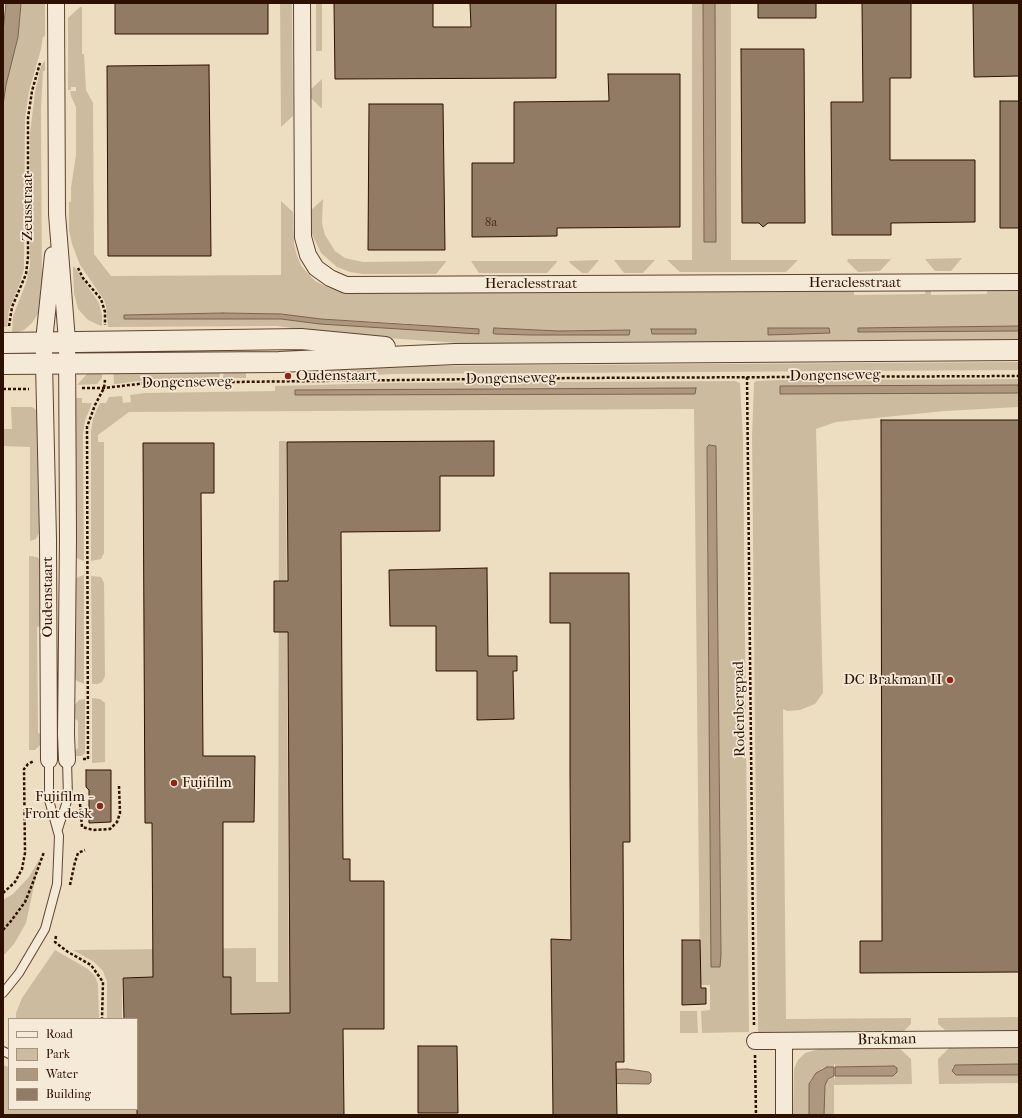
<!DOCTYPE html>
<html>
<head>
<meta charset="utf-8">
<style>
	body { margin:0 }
	#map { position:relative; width:1022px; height:1118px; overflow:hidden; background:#eedec1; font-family:"IM FELL French Canon",serif }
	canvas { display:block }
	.frame { position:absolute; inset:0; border:4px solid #2e1000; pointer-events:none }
	.legend { position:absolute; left:8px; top:1018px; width:130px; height:92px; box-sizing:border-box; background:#f4ead7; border:1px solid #a59381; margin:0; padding:5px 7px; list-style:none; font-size:12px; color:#2e1000 }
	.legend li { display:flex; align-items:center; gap:8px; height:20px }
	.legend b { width:20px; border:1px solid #a59381 }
</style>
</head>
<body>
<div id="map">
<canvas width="1022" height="1118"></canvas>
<div class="frame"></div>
<ul class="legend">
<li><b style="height:5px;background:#f4ead7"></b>Road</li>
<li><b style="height:11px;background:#cdbba0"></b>Park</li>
<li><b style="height:11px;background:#ad987f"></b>Water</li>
<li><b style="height:11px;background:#927b64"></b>Building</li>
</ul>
</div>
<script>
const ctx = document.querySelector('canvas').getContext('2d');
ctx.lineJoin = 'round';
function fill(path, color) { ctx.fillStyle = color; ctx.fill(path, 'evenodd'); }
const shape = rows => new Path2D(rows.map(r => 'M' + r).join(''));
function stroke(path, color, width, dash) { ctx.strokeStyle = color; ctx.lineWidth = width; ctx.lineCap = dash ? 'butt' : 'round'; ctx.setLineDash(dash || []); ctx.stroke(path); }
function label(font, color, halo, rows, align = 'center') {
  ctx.font = font + ' "IM FELL French Canon",serif'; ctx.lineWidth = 3.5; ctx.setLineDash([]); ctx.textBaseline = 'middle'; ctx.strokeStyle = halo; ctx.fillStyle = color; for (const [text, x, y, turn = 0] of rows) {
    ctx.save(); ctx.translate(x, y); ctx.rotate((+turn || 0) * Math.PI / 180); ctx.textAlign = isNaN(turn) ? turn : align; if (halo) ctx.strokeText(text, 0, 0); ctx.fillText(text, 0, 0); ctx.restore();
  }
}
fill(shape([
	[21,3,45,3,45,36,43,37,41,49,29,91,25,119,24,269,20,283,9,310,7,327,3,327,3,105,6,85,18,37],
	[280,3,292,3,293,116,281,127],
	[316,3,322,3,322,51,316,51],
	[692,3,703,3,704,242,716,242,715,3,731,3,731,260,798,260,786,272,680,272,667,260,692,260],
	[80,7,82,7,82,54,84,54,86,90,93,103,94,254,111,276,281,275,281,201,293,212,294,244,297,256,302,267,315,281,327,287,339,291,854,289,854,295,925,294,926,289,931,289,931,295,987,294,987,288,1019,288,1019,326,858,328,858,332,1019,331,1019,342,512,345,460,343,357,336,276,326,108,327,106,306,104,300,80,265,72,244,69,230,69,202,71,202,71,188,76,155,76,107,71,96,70,91,76,91,76,87,71,87,71,90,68,90,68,18],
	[223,313,281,314,321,319,398,323,431,326,479,333,320,324,281,319,124,319,124,315],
	[494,328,559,331,630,330,629,335,532,335,495,334],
	[768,328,829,328,769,335],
	[695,329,696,334,652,334,651,330],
	[45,60,45,71,43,71,41,108,42,290,41,309,32,323,24,330,13,334,12,332,13,316,26,283,30,266,30,133,35,92,41,66],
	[322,79,322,108,321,108,310,97,310,90],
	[323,199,322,223,325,235,335,251,345,258,363,262,446,261,446,262,436,274,363,274,350,272,337,267,321,253,312,234,310,211],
	[962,258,951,271,935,271,925,259],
	[848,259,891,259,880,271,858,272,847,261],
	[599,260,588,273,582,273,570,263,569,261],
	[614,260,655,260,643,273,624,273],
	[471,261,557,261,557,262,547,273,479,273],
	[74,266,99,303,102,315,102,325,101,326,88,320,78,309,74,293,73,268],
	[1019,362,1019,370,392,374,331,378,331,369,398,366],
	[113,367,220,370,219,379,154,379,116,384,114,384],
	[102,369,102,378,97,384,77,385,87,374,92,371],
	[224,371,246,373,246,378,223,378],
	[1019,379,1019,407,945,411,836,422,816,429,823,693,815,704,800,710,787,711,783,709,786,1019,911,1018,911,1024,904,1031,758,1032,752,437,754,383,756,381,780,380],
	[1018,385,780,388,780,386],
	[735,381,740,383,743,438,749,1032,702,1033,701,1011,710,1010,710,985,700,985,694,409,129,412,98,435,98,442,104,442,104,553,101,559,91,561,91,431,93,419,97,409,100,403,106,403,109,397,122,396,123,403,131,402,130,395,145,393,275,391,275,386,390,383],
	[696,388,695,394,295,395,295,390],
	[709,445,713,445,716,446,721,955,712,967,710,865,707,447],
	[72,398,82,398,82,403,92,403,85,421,83,434,84,561,78,559,74,555],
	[11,407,32,407,39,412,40,531,36,539,30,541,30,447,3,446,3,429,12,429],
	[279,441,286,441,289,1014,230,1050,230,977,122,977,122,1019,107,1019,107,982,103,971,94,962,73,950,256,948,256,982,278,982],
	[29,556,37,557,40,560,41,626,37,627,38,733,42,734,41,744,35,750,29,750],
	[84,575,84,684,77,681,73,676,74,581,78,577],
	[91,576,101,577,104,583,105,676,102,682,98,684,92,684],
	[92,698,100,699,105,703,105,762,92,763],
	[85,699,85,753,82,756,74,756,73,752,78,748,78,721,73,717,73,707,79,700],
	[40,858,26,923,14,944,3,956,3,900,13,894,29,877],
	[55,950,88,969,95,976,98,984,99,1019,16,1019,16,1013,22,998],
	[680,1011,697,1011,698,1033,680,1033],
	[1019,1017,1019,1030,945,1030,938,1024,938,1018],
	[1019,1047,1019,1064,955,1065,952,1068,956,1075,1019,1075,1019,1083,939,1084,938,1059,949,1048],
	[899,1048,911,1059,912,1084,834,1085,834,1115,824,1115,824,1088,826,1082,831,1078,834,1076,834,1081,835,1076,893,1076,897,1070,894,1066,835,1067,835,1064,834,1064,834,1067,823,1068,816,1073,811,1080,809,1084,809,1115,793,1115,794,1069,798,1060,805,1053,819,1049],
	[3,1065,9,1067,9,1109,137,1109,175,1115,3,1115]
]), '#cdbba0');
const water = shape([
	[6,3,21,3,18,37,6,85,3,105,3,32,6,3],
	[703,3,715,3,716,242,704,242,703,3],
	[223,313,281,314,321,319,479,329,479,334,320,324,281,319,124,319,124,315,223,313],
	[1019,326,1019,331,858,332,858,328,1019,326],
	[494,328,559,331,630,330,629,335,532,335,495,334,493,333,494,328],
	[768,328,829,328,830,333,768,335,768,328],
	[651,329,696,329,696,334,652,334,651,329],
	[1018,385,1019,393,780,394,780,386,1018,385],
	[696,388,695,394,295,395,295,390,696,388],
	[709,445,716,446,721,955,720,967,711,967,707,447,709,445],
	[1019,1064,1019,1075,956,1075,952,1071,955,1065,1019,1064],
	[894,1066,897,1068,897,1072,893,1076,835,1076,835,1067,894,1066],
	[827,1067,834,1067,834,1076,828,1079,825,1085,824,1115,809,1115,809,1084,816,1073,827,1067],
	[627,1069,649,1072,651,1074,651,1082,649,1084,580,1083,587,1070,627,1069]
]);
fill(water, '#ad987f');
stroke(water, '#7a624c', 1);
const building = shape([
	[115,3,268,3,268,34,115,34,115,3],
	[334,3,433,3,433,27,471,27,470,3,556,3,556,78,335,79,334,3],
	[758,3,816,3,816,18,758,18,758,3],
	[862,3,911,3,911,78,890,78,890,160,975,160,975,222,891,223,891,235,832,235,831,102,863,102,862,3],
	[973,3,1019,3,1019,76,974,77,973,3],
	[741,49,804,49,805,223,768,223,763,227,759,223,742,223,741,49],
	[209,65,211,256,108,256,107,66,209,65],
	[608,74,680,74,680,227,557,228,557,236,472,237,472,163,514,163,514,102,609,101,608,74],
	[1000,101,1019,101,1019,228,1000,228,1000,101],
	[369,104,443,104,445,250,368,250,369,104],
	[881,420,1019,420,1019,972,860,973,860,941,882,941,881,420],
	[494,441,494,476,440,476,440,531,341,532,343,859,350,859,350,881,384,881,384,1029,343,1029,344,1115,137,1115,137,1019,124,1019,123,978,153,977,152,823,145,823,143,443,214,443,214,493,201,493,203,756,255,756,254,822,223,822,223,977,231,977,231,1014,290,1013,288,632,274,632,274,581,288,581,287,442,494,441],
	[487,568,488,656,517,656,517,671,513,671,514,719,477,720,477,671,436,671,436,626,390,626,389,570,487,568],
	[550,573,629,573,630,842,623,842,624,1062,616,1062,617,1115,553,1115,551,939,571,940,570,775,570,623,550,623,550,573],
	[86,770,111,770,111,822,89,823,89,790,86,787,86,770],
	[682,940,700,940,701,988,706,988,706,1004,682,1005,682,940],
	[418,1046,457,1046,458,1113,418,1113,418,1046]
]);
fill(building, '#927b64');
stroke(building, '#2e1000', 1);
const service = shape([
	[58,829,68,798,67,760],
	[3,993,19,973,45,929,57,884,59,836,49,800,49,760],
	[3,1051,9,1054]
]);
const minor = shape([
	[56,3,57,214,67,341,68,539,66,734,67,760],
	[302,3,303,237,308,255,316,268,330,278,346,285,1019,282],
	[49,760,48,539,44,363,44,341,53,255],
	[755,1041,1019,1039],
	[784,1042,784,1115]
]);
const tertiary = shape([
	[3,343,301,339,385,347],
	[3,364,279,362,455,354,1019,350]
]);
stroke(service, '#5e4430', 10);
stroke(minor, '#5e4430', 18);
stroke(tertiary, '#5e4430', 22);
stroke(shape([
	[78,268,83,278,101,299,105,312,105,325],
	[9,326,12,307,26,274,28,257,28,118,32,91,40,63],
	[747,377,754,1026],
	[82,388,104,388,147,383,574,378,1019,376],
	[3,389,29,389],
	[83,759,88,759,87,427,95,405,104,388,105,380],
	[80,804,82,827,93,830,110,829,117,822,120,813,119,786],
	[70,885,75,862,78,853,85,850],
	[3,893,15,882,22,869,25,853,24,769,28,764,34,761],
	[3,930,11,921,25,902,32,885,44,852],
	[56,936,55,942,68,952,91,965,103,982,102,1019],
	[755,1055,756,1115]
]), '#2e1000', 2.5, [3, 2]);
stroke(service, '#f4ead7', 8);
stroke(minor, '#f4ead7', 16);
stroke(tertiary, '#f4ead7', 20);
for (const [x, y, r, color] of [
	[288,376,4,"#8f2418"],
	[950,680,4,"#8f2418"],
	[174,783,4,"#8f2418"],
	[100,806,4,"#8f2418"]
]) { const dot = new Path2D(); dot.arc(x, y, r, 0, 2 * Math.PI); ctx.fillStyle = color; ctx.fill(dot); stroke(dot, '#f4ead7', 1.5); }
label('13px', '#472b19', null, [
	["8a",491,223]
]);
label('15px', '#2e1000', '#f4ead7', [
	["Zeusstraat",28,207,-90],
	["Heraclesstraat",855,283],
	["Heraclesstraat",531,284],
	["Dongenseweg",835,376,-1],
	["Dongenseweg",511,379,-1],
	["Dongenseweg",187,383,-1],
	["Oudenstaart",48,597,-90],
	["Rodenbergpad",740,709,-91],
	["Brakman",887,1040,-1]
]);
label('15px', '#2e1000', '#f4ead7', [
	["Oudenstaart",296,376],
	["DC Brakman II",942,680,"right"],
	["Fujifilm",182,783],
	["Fujifilm -",92,797,"right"],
	["Front desk",92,814,"right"]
], 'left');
</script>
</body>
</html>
